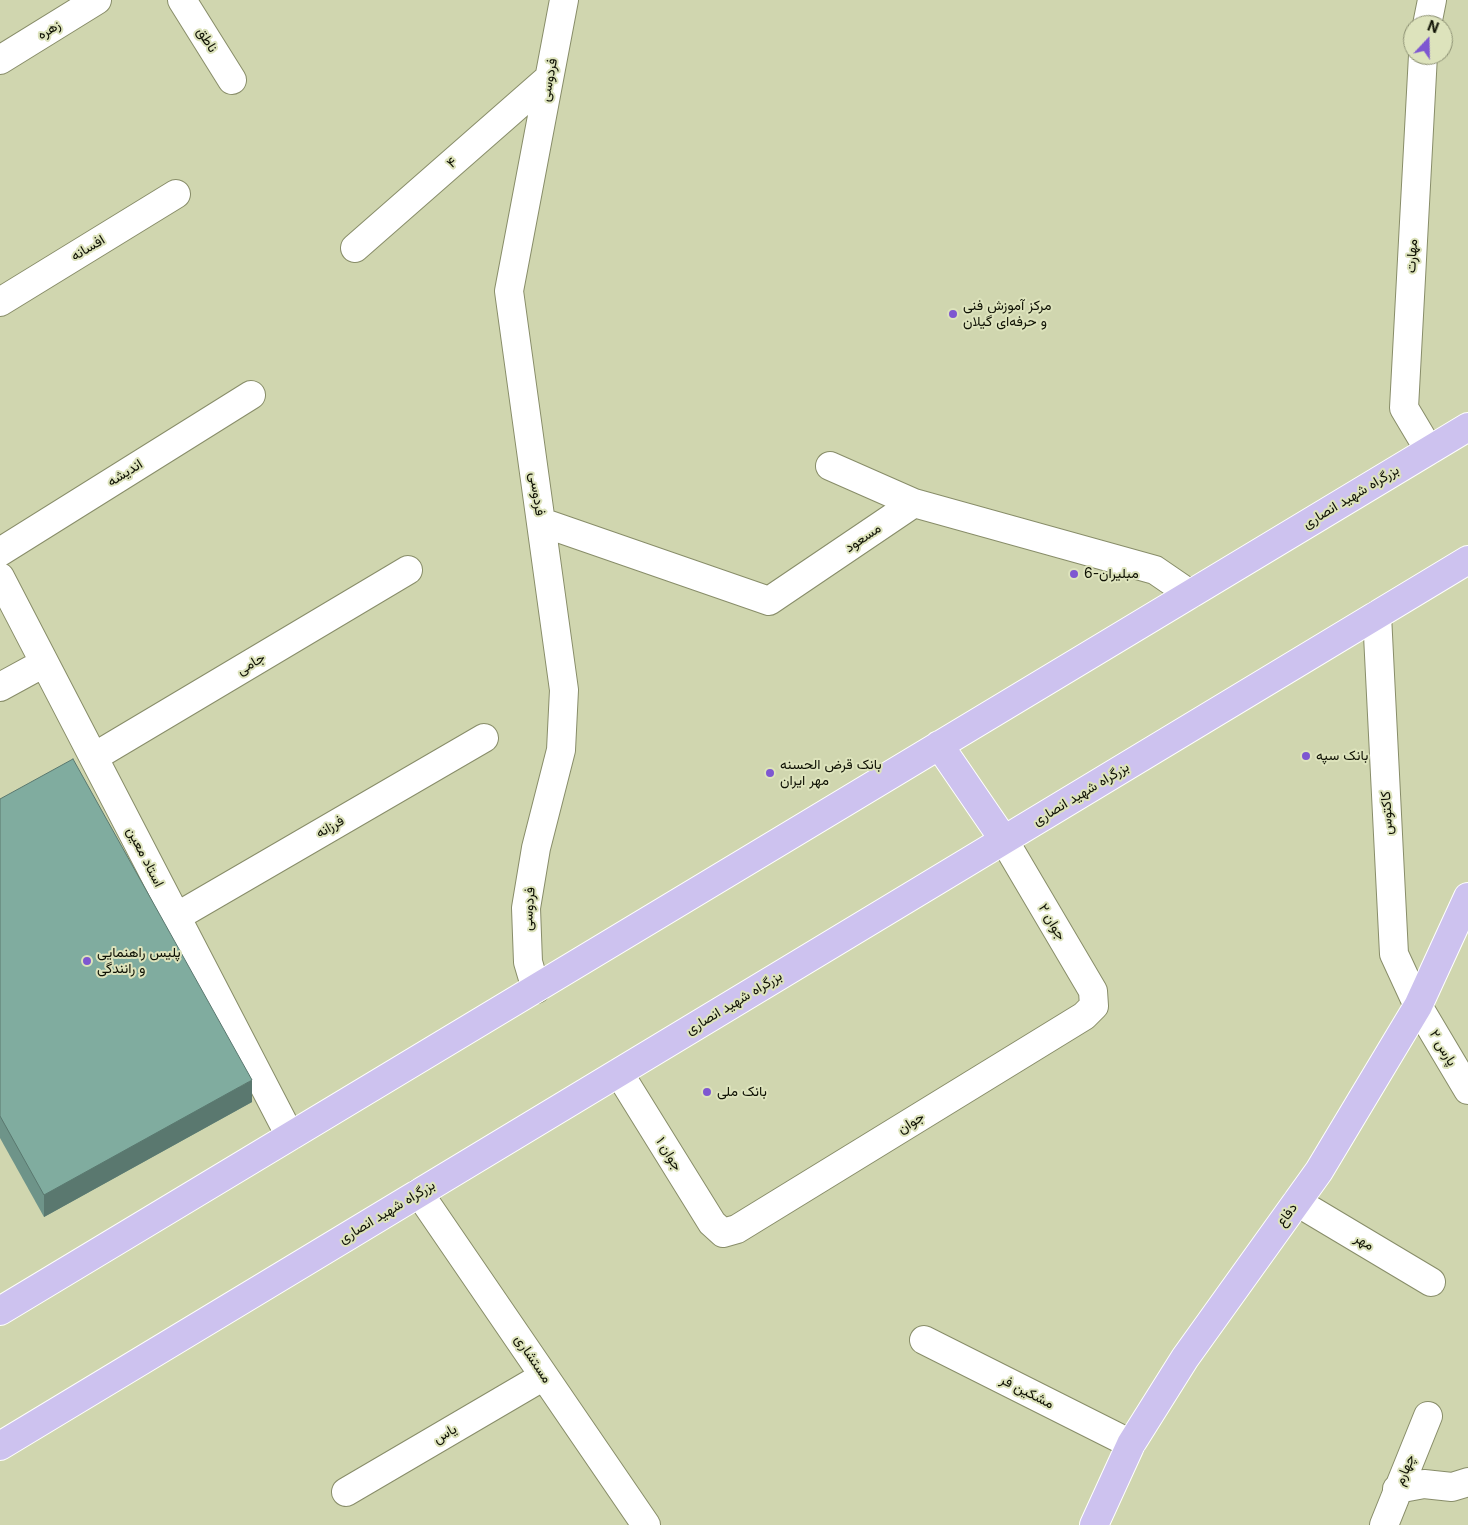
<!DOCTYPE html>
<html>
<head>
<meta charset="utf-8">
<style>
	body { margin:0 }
	#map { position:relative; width:1468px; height:1525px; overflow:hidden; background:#d0d6af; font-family:Inter,sans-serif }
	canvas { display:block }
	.north { position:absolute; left:1403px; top:15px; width:50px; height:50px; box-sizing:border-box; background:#dde3bc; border:1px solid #8b8f72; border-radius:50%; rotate:21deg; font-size:14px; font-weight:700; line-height:20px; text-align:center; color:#0f1104 }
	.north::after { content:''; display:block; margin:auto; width:18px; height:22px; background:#7e57d1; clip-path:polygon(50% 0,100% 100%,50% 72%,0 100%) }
</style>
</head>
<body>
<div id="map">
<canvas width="1468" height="1525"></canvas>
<div class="north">N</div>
</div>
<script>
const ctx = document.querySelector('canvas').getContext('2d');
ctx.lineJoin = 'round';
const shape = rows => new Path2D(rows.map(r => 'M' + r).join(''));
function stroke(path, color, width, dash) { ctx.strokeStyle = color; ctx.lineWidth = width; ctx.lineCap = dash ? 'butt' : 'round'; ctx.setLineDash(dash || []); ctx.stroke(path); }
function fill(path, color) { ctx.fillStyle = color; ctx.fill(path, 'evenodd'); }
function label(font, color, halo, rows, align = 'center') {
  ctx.font = font + ' Inter,Vazirmatn,sans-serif'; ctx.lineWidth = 4; ctx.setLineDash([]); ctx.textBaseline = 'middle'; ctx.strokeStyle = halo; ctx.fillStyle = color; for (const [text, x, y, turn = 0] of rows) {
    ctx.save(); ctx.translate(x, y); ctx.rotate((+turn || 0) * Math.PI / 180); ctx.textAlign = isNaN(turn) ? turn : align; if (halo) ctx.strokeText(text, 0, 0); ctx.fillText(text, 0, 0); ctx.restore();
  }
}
const minor = shape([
	[182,0,232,80],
	[1427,25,1432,0],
	[1423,55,1404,408,1429,450],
	[0,60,97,0],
	[355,248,549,78],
	[0,302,176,194],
	[830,466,914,503],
	[541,522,769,601,914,503,1155,570,1190,594],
	[0,552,251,395],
	[0,577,290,1136],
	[1377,615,1394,954,1418,1006,1468,1090],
	[0,687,44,663],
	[94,757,408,570],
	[176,917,484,738],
	[536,989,528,962,526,908,536,848,561,750,564,690,509,291,564,0],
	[619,1073,712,1223,723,1233,737,1229,1084,1016,1094,1006,1093,991,1004,840],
	[419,1193,646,1525],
	[1297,1202,1431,1282],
	[924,1340,1131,1444],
	[1397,1489,1424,1484,1452,1487,1468,1482],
	[346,1492,544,1376],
	[1384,1525,1428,1416]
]);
const major = shape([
	[939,745,1004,840],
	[0,1311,1468,427],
	[0,1446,1468,560],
	[1094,1525,1131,1444,1185,1358,1319,1171,1418,1006,1468,897]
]);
stroke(minor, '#888d69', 30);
stroke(major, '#fff', 30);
stroke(minor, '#fff', 28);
stroke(major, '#cdc2ef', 28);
fill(shape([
	[0,799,252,1102,44,1217,0,1138]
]), '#6e9489');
fill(shape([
	[252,1080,252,1102,44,1217,44,1195]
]), '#5a786f');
const building = shape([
	[73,759,252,1080,44,1195,0,1116,0,799,73,759]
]);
fill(building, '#80ac9f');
stroke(building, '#5a786f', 1);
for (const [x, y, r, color] of [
	[953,314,5,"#7e57d1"],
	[1074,574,5,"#7e57d1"],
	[1306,756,5,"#7e57d1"],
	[770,773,5,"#7e57d1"],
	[87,961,5,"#7e57d1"],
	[707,1092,5,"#7e57d1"]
]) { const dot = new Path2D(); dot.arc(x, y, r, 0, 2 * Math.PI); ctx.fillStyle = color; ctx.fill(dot); stroke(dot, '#dde3bc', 2); }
label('14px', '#0f1104', '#dde3bc', [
	["زهره",49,30,-31],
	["ناطق",207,40,58],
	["فردوسی",549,80,-79],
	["۴",452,163,-41],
	["افسانه",88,248,-31],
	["مهارت",1412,256,-87],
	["اندیشه",125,473,-32],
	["فردوسی",537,494,82],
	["بزرگراه شهید انصاری",1351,497,-31],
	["مسعود",863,538,-34],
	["جامی",251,664,-31],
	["بزرگراه شهید انصاری",1081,794,-31],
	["کاکتوس",1387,813,-93],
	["فرزانه",330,827,-30],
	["استاد معین",145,857,63],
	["فردوسی",529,909,-86],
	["جوان ۲",1052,922,59],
	["بزرگراه شهید انصاری",734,1003,-31],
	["پارس ۲",1443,1048,59],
	["جوان",911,1123,-32],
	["جوان ۱",669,1154,58],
	["بزرگراه شهید انصاری",387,1212,-31],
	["دفاع",1287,1215,-54],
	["مهر",1364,1242,31],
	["مستشاری",533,1359,56],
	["مشکین فر",1027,1392,27],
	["یاس",445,1434,-30],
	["چهارم",1405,1470,-68]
]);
label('14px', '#0f1104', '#dde3bc', [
	["مرکز آموزش فنی",963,306],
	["و حرفه‌ای گیلان",963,322],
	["مبلیران-6",1084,574],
	["بانک سپه",1316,756],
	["بانک قرض الحسنه",780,765],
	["مهر ایران",780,781],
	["پلیس راهنمایی",97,953],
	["و رانندگی",97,969],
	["بانک ملی",717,1092]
], 'left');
</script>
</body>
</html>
